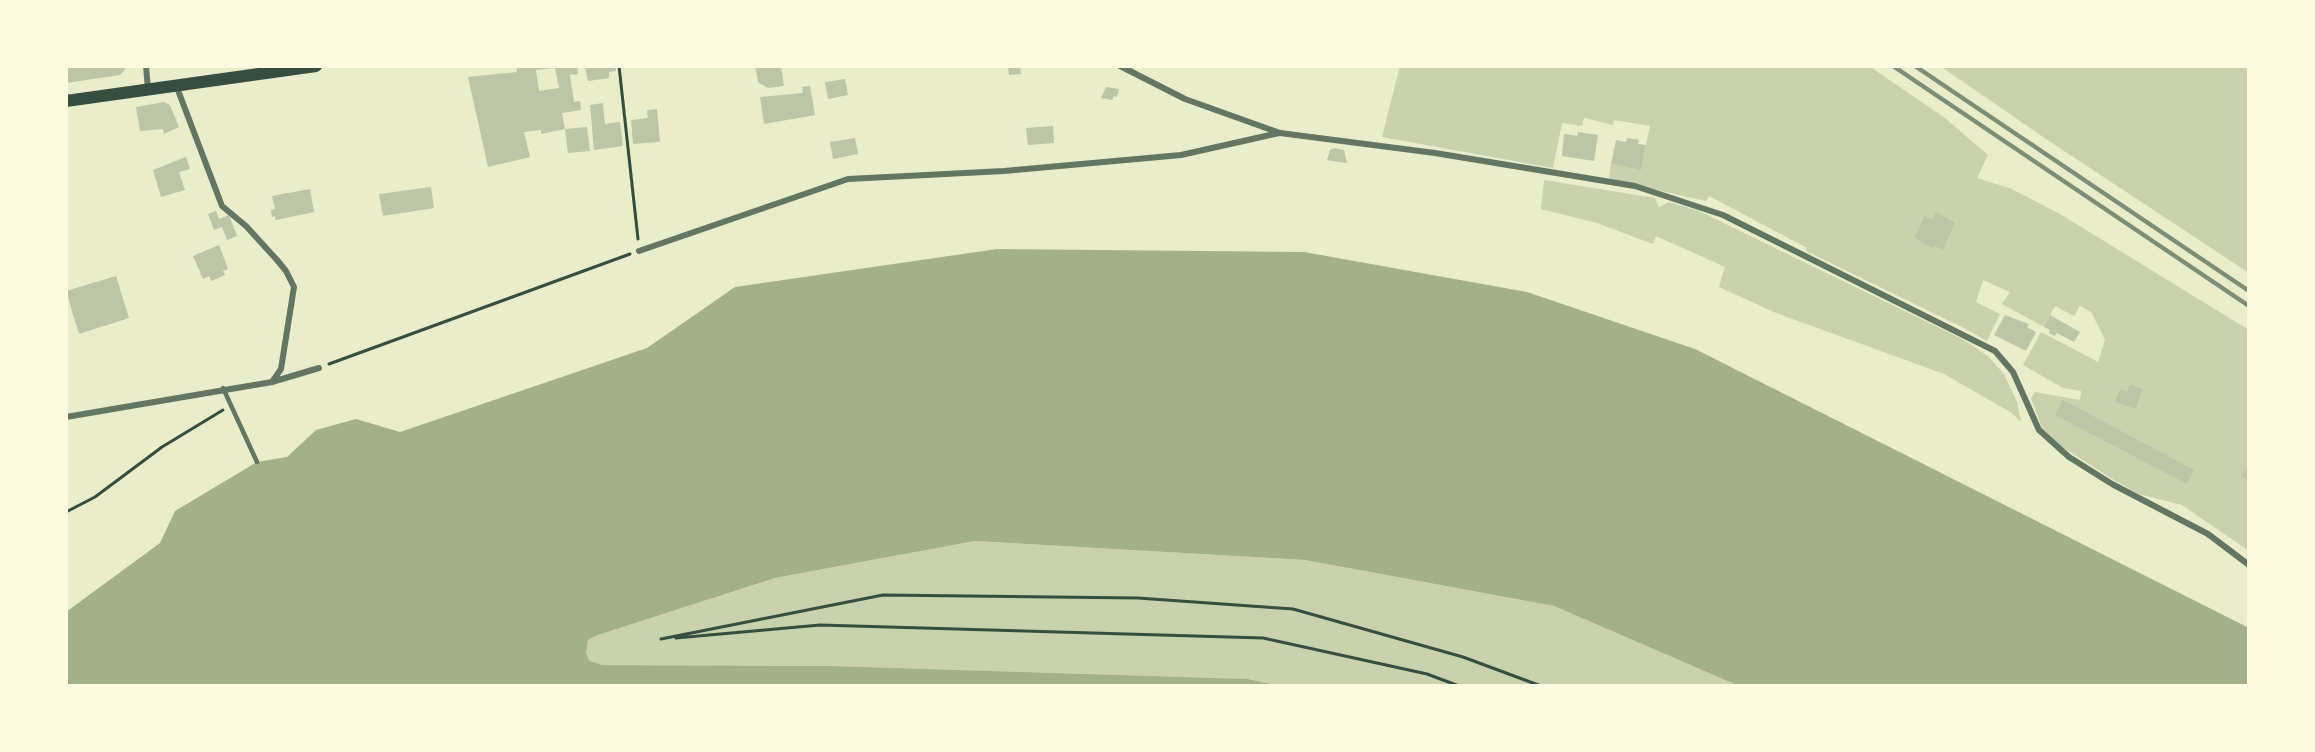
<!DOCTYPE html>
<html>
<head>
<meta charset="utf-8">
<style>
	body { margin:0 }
	#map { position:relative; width:2315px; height:752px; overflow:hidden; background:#e9edc9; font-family:Helvetica,sans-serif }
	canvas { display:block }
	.frame { position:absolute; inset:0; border:68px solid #fefae0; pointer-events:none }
</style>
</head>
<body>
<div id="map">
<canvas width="2315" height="752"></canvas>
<div class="frame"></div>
</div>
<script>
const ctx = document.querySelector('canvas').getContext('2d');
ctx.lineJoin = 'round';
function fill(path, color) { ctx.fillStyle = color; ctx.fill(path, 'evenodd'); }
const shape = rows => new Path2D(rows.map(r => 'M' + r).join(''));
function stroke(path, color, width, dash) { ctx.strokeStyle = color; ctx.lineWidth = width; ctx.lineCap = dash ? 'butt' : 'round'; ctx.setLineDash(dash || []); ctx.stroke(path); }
fill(shape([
	[1400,66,1869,66,1945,118,1988,155,1977,178,2012,189,2060,214,2249,330,2249,551,2182,505,2139,494,2114,480,2054,442,2043,431,2031,398,2035,392,2080,400,2081,391,2063,388,2023,365,2041,332,2098,362,2105,340,2091,312,2080,306,2074,316,2055,306,2044,327,2002,304,2010,292,1983,280,1976,302,2000,314,1987,341,1968,330,1806,251,1807,248,1709,196,1706,201,1609,179,1611,164,1641,169,1650,126,1614,120,1613,125,1584,118,1582,126,1562,123,1553,168,1382,137],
	[1940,66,2249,66,2249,273,2049,141],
	[1544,180,1655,198,1659,207,1669,202,1699,211,1962,339,1988,356,2004,374,2017,402,2021,422,2012,413,1944,374,1776,313,1719,287,1725,267,1656,236,1653,244,1597,223,1541,209],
	[975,541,1305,560,1554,606,1739,686,1280,686,1248,679,832,666,603,665,588,661,586,653,587,640,595,636,775,578]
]), '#cad2ad');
fill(shape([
	[997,249,1304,252,1527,292,1695,349,2249,628,2249,686,1739,686,1554,606,1305,560,975,541,775,578,595,636,588,640,586,653,589,661,603,665,832,666,1248,679,1280,686,66,686,66,612,160,543,175,511,257,462,287,457,316,430,356,419,400,432,647,348,735,287]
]), '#a3b18a');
fill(shape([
	[66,66,125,66,125,69,120,75,66,83],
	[516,66,577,66,578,74,570,75,574,102,580,101,581,110,562,113,565,129,587,127,590,151,568,153,565,129,541,134,541,130,524,132,530,157,488,167,468,77,517,72],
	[555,68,559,88,539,91,536,70],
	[585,66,616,66,616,71,609,72,609,78,588,81],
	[755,66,781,66,784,86,768,88,758,82],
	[1008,66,1020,66,1021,74,1009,75],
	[845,79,848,95,828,99,825,82],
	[810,86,815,115,764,124,760,97,803,93,802,87],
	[1106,87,1119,89,1117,97,1114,96,1112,100,1101,98],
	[164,102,170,105,179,127,164,134,163,129,140,131,136,107],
	[603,103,605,124,620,122,623,146,594,150,590,105],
	[657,109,660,142,633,144,631,120,648,118,647,110],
	[1053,126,1054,143,1028,145,1026,128],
	[1578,132,1598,135,1594,161,1562,156,1564,134,1577,136],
	[855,138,858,154,833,159,830,142],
	[1627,138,1639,140,1638,144,1646,145,1641,170,1611,164,1616,140,1626,142],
	[1335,148,1344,150,1347,163,1327,160,1330,150],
	[186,157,190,169,179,172,185,190,161,197,153,170],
	[431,187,434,208,383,216,379,194],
	[310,189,314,212,276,220,275,216,272,217,271,210,275,209,272,196],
	[216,211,219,219,229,215,237,236,227,240,222,227,214,230,208,214],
	[1936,212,1955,223,1943,250,1935,246,1931,248,1915,237,1924,216,1932,219],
	[219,245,228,269,223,271,225,275,211,281,209,276,203,279,193,256],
	[116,276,129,318,79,334,66,291],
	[2005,315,2029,324,2027,327,2036,332,2026,351,1994,335],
	[2050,315,2080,332,2074,342,2057,333,2055,336,2049,333,2050,330,2044,327],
	[2130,384,2142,389,2136,409,2115,402,2120,389,2127,392],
	[2063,400,2194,470,2187,484,2055,415],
	[2249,465,2249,482,2241,476]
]), '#bcc5a7');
stroke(shape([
	[619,66,638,239],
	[329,364,630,254],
	[66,512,95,497,162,447,223,410],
	[676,638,820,625,1263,638,1427,674,1459,686],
	[661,639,883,595,1138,598,1293,609,1463,657,1541,686]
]), '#344e41', 3);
stroke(shape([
	[223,388,257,462]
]), '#617663', 4.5);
stroke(shape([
	[146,66,148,89],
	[1120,66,1185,99,1280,133,1435,153,1635,186,1723,215,1995,351,2013,372,2039,430,2069,457,2112,484,2208,534,2249,565],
	[176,85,222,206,246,226,277,260,286,271,294,287,281,369,272,382],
	[639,251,848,179,1004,171,1181,155,1279,133],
	[66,417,272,382,319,368]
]), '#617663', 6);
stroke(shape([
	[66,101,316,66]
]), '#344e41', 12);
stroke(shape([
	[1893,66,2249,306],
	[1915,66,2249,291]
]), '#7c8e77', 4.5);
</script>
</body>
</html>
